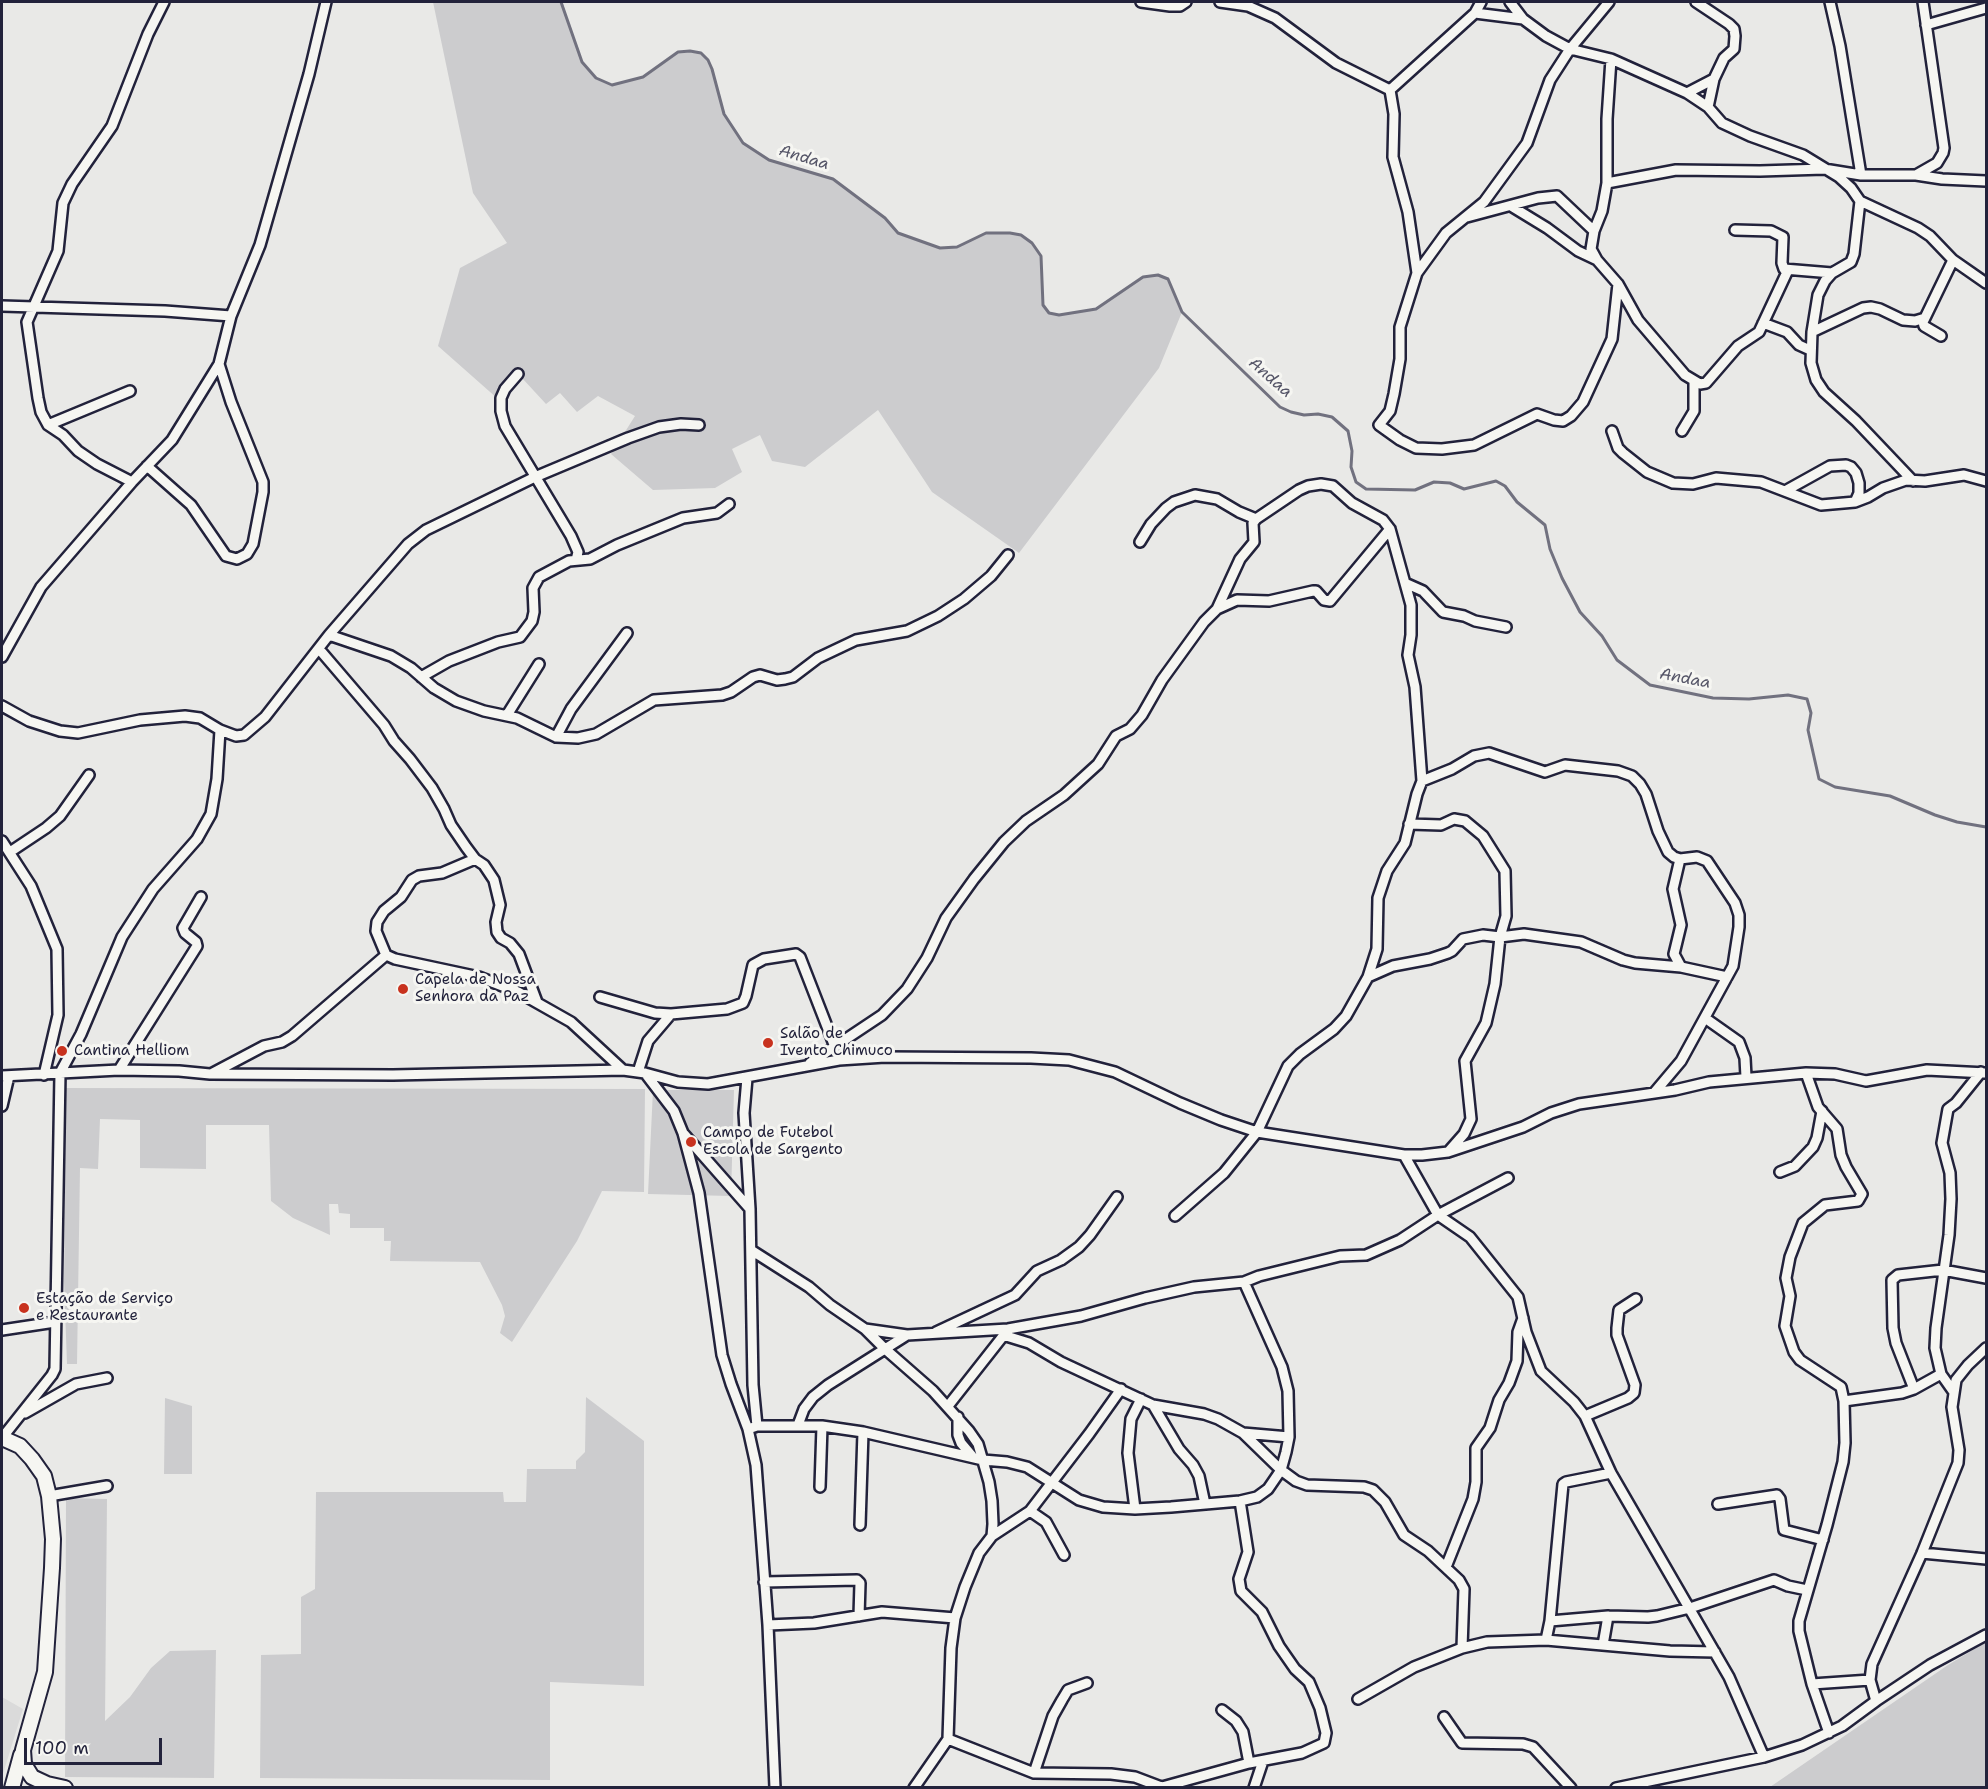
<!DOCTYPE html>
<html>
<head>
<meta charset="utf-8">
<style>
	body { margin:0 }
	#map { position:relative; width:1988px; height:1789px; overflow:hidden; background:#e9e9e7; font-family:"Shantell Sans",sans-serif }
	canvas { display:block }
	.frame { position:absolute; inset:0; border:3px solid #22223b; pointer-events:none }
	.scale { position:absolute; left:24px; top:1738px; width:138px; height:27px; box-sizing:border-box; border:3px solid #22223b; border-top:0; padding-left:8px; font-size:18px; line-height:21px; white-space:nowrap; color:#22223b; -webkit-text-stroke:4px #f6f6f2; paint-order:stroke }
</style>
</head>
<body>
<div id="map">
<canvas width="1988" height="1789"></canvas>
<div class="frame"></div>
<div class="scale">100 m</div>
</div>
<script>
const ctx = document.querySelector('canvas').getContext('2d');
ctx.lineJoin = 'round';
function fill(path, color) { ctx.fillStyle = color; ctx.fill(path, 'evenodd'); }
const shape = rows => new Path2D(rows.map(r => 'M' + r).join(''));
function stroke(path, color, width, dash) { ctx.strokeStyle = color; ctx.lineWidth = width; ctx.lineCap = dash ? 'butt' : 'round'; ctx.setLineDash(dash || []); ctx.stroke(path); }
function label(font, color, halo, rows, align = 'center') {
  ctx.font = font + ' "Shantell Sans",sans-serif'; ctx.lineWidth = 6; ctx.setLineDash([]); ctx.textBaseline = 'middle'; ctx.strokeStyle = halo; ctx.fillStyle = color; for (const [text, x, y, turn = 0] of rows) {
    ctx.save(); ctx.translate(x, y); ctx.rotate((+turn || 0) * Math.PI / 180); ctx.textAlign = isNaN(turn) ? turn : align; if (halo) ctx.strokeText(text, 0, 0); ctx.fillText(text, 0, 0); ctx.restore();
  }
}
fill(shape([
	[2,1697,23,1709,2,1777]
]), '#dadada');
fill(shape([
	[433,2,561,2,582,62,596,78,612,85,643,77,678,52,690,51,701,53,708,60,712,69,724,114,743,143,769,160,830,177,885,218,898,233,940,248,957,247,986,233,1010,233,1021,235,1032,243,1041,256,1043,305,1049,313,1059,315,1095,309,1143,277,1158,275,1168,279,1182,312,1159,368,1019,553,932,492,878,410,805,467,772,461,760,435,732,449,742,472,715,488,653,490,611,454,635,416,598,396,577,412,560,393,546,404,522,378,498,399,438,346,460,268,507,243,473,193],
	[66,1088,645,1089,644,1192,602,1191,577,1241,512,1342,500,1333,505,1316,502,1305,480,1262,390,1261,391,1241,384,1241,384,1228,350,1228,350,1214,339,1213,338,1204,329,1204,330,1235,293,1218,271,1201,269,1125,206,1125,206,1169,140,1168,140,1120,100,1119,98,1169,80,1168,77,1364,67,1364,64,1281],
	[653,1090,734,1090,731,1196,648,1194],
	[586,1397,644,1441,644,1686,550,1682,550,1780,260,1778,261,1655,301,1654,301,1597,315,1589,316,1492,503,1492,504,1502,526,1502,527,1469,576,1469,576,1461,585,1452],
	[165,1398,192,1406,192,1474,164,1474],
	[66,1498,107,1499,105,1721,130,1697,151,1668,170,1651,216,1650,214,1778,65,1777],
	[1986,1642,1986,1787,1770,1787,1948,1665]
]), '#ccccce');
stroke(shape([
	[561,2,582,62,596,78,612,85,643,77,678,52,690,51,701,53,708,60,712,69,724,114,743,143,769,160,833,179,885,218,898,233,940,248,957,247,986,233,1010,233,1021,235,1032,243,1041,256,1043,305,1049,313,1059,315,1096,309,1143,277,1158,275,1168,279,1182,312,1280,407,1291,412,1304,415,1318,414,1332,417,1348,431,1352,451,1351,467,1356,482,1366,489,1415,490,1434,482,1450,483,1464,489,1496,481,1505,486,1517,502,1545,525,1550,549,1562,578,1580,612,1602,636,1617,660,1650,685,1713,698,1749,699,1788,695,1807,699,1811,713,1808,730,1819,779,1835,787,1890,796,1935,815,1957,822,1986,827]
]), '#71717f', 3);
const street = shape([
	[1141,2,1170,6,1180,6,1186,2],
	[1220,2,1248,6,1275,18,1336,63,1390,90],
	[1510,2,1523,19,1546,36,1570,49,1611,59,1687,93,1708,107,1722,123,1750,136,1803,155,1839,177,1851,188,1860,201,1854,254,1851,262,1832,273,1825,281,1818,295,1812,332,1811,363,1816,380,1824,392,1856,421,1913,481],
	[1696,2,1729,24,1734,29,1735,36,1734,49,1724,58,1714,79,1708,107],
	[1830,2,1840,46,1861,175],
	[1475,13,1523,19],
	[1926,25,1986,8],
	[1611,59,1607,119,1607,183,1602,211,1594,231,1591,249,1597,260,1618,284,1638,320,1685,375,1700,384,1706,383,1738,346,1759,332,1788,270],
	[1390,90,1394,114,1393,157,1408,212,1417,273,1400,327,1400,359,1394,394,1390,411,1379,425,1400,440,1416,448,1442,449,1474,445,1537,414,1554,420,1563,421,1571,416,1583,402,1612,339,1618,284],
	[1390,90,1475,13,1481,2],
	[1687,93,1714,79],
	[1916,175,1937,163,1943,153,1944,148,1923,2],
	[1607,183,1676,170,1760,171,1824,169,1861,175,1916,175,1942,179,1986,181],
	[1860,201,1918,228,1930,236,1953,260,1986,283],
	[1511,206,1547,228,1578,251,1597,260],
	[1467,217,1538,198,1557,196,1594,231],
	[1735,230,1771,231,1783,237,1782,263,1784,269,1832,273],
	[1417,273,1446,233,1484,202,1527,143,1550,80,1570,49,1609,2],
	[2,306,165,311,231,316],
	[1763,323,1787,332,1799,345,1810,350],
	[1812,332,1863,308,1871,307,1880,309,1903,320,1915,321,1925,318],
	[1941,336,1924,326,1923,322,1953,260],
	[518,374,505,389,501,398,501,411,505,426,571,536,578,552,576,560],
	[48,425,130,391],
	[1612,431,1618,448,1623,453,1647,472,1673,483,1693,484,1716,478,1761,482,1821,505,1855,502,1868,497,1883,488,1906,480,1925,481,1964,475,1986,481],
	[1682,431,1694,411,1694,382],
	[147,466,191,505,226,556,237,559,247,554,253,544,263,492,263,482,231,402,219,364],
	[132,482,97,464,78,451,63,435,48,425,41,412,38,398,27,322,58,251,63,203,72,184,112,126,148,34,164,2],
	[1785,491,1830,466,1846,465,1851,467,1856,473,1859,483,1859,493,1855,502],
	[1140,542,1151,524,1166,508,1174,502,1195,495,1217,499,1239,512,1256,519],
	[1405,583,1423,591,1443,612,1464,616,1475,621,1506,627],
	[329,635,391,656,411,668,434,688,456,701,484,711,517,718,556,737,578,738,596,734,654,700,722,695,731,692,753,677,760,675,777,680,785,679,793,677,818,658,856,640,907,631,938,616,964,599,991,576,1008,555],
	[319,649,384,725,394,741,410,759,432,788,444,809,451,825,466,847,475,859,484,865,494,880,500,905,496,922,497,932,501,938,510,943,519,954,537,1002],
	[2,657,41,587,132,482,172,440,219,364,231,316,260,245,309,74,326,2],
	[421,677,449,661,498,642,520,637,532,621,534,612,533,588,539,577,569,561,590,559,617,545,683,518,717,513,729,504],
	[2,706,29,721,60,731,78,733,140,720,185,716,200,718,220,730,236,736,244,735,265,717,329,635,408,544,426,530,535,477,628,438,659,427,681,424,699,425],
	[507,715,539,664],
	[556,737,571,709,627,633],
	[1422,781,1452,769,1474,756,1489,753,1545,772,1565,765,1618,771,1632,776,1640,784,1646,794,1658,831,1668,852,1674,857,1680,859,1697,857,1707,861,1735,903,1739,915,1739,927,1733,966,1681,1061,1654,1093],
	[1409,824,1441,825,1454,819,1465,821,1483,836,1505,871,1506,916,1500,937,1495,984,1486,1023,1465,1061,1471,1119,1464,1134,1449,1151],
	[2,841,31,886,57,949,58,1015,44,1075],
	[10,852,46,828,60,816,89,775],
	[475,859,442,873,419,876,412,880,401,897,384,911,377,922,376,931,386,955,395,959,479,977,518,992,571,1022,623,1070],
	[1680,859,1673,889,1681,925,1674,954,1681,967],
	[1368,977,1393,966,1430,959,1448,953,1452,951,1463,939,1483,935,1500,937,1524,934,1581,942,1623,960,1635,963,1681,967,1727,977],
	[600,997,655,1013,671,1014,727,1009,743,1003,746,996,753,965,764,959,796,954,800,957,835,1047],
	[1705,1018,1739,1042,1745,1058,1746,1077],
	[810,1063,882,1015,907,989,927,958,946,918,974,879,1004,842,1026,821,1064,795,1098,764,1116,736,1130,729,1142,715,1162,680,1204,622,1217,609,1237,600,1269,601,1313,591,1316,591,1324,600,1330,601,1390,529],
	[119,1070,197,946,196,942,185,933,183,928,201,897],
	[638,1072,648,1041,671,1014],
	[645,1073,674,1111,683,1133,699,1193,722,1355,731,1384,748,1429,756,1465,768,1625,775,1788],
	[1806,1073,1818,1107,1837,1129,1841,1155,1846,1167,1862,1194,1858,1201,1825,1205,1803,1223,1790,1257,1786,1278,1790,1296,1785,1326,1794,1352,1800,1360,1841,1387,1844,1401,1845,1443,1843,1462,1827,1525,1799,1621,1799,1631,1812,1684,1829,1733],
	[211,1074,264,1046,282,1042,292,1036,386,955],
	[2,1076,119,1070,179,1071,210,1074,393,1075,623,1070,645,1073,678,1082,708,1084,839,1060,885,1057,1031,1058,1069,1060,1115,1072,1180,1103,1221,1120,1257,1132,1404,1155,1438,1215,1470,1237,1518,1297,1526,1332,1541,1371,1574,1402,1585,1416,1611,1473,1729,1677,1764,1757],
	[747,1078,744,1113,750,1209,753,1385,757,1426],
	[2,1106,9,1076],
	[684,1134,750,1209],
	[1404,1155,1422,1155,1448,1152,1523,1127,1551,1113,1579,1104,1675,1090,1709,1082,1806,1073,1835,1074,1866,1081,1927,1070,1986,1073],
	[1780,1172,1795,1166,1813,1147,1817,1138,1822,1111],
	[1175,1216,1224,1173,1257,1132,1288,1066,1300,1054,1334,1029,1346,1016,1368,977,1377,949,1378,898,1387,871,1405,843,1417,794,1422,781,1415,687,1408,655,1411,635,1411,605,1390,529,1383,520,1352,503,1333,486,1321,484,1308,486,1299,490,1256,519,1253,523,1254,542,1240,559,1217,609],
	[751,1250,809,1287,830,1305,865,1329,907,1335,1008,1329,1081,1316,1145,1298,1194,1287,1244,1282,1259,1276,1340,1256,1366,1255,1400,1240,1438,1215,1508,1178],
	[865,1329,884,1348,933,1391,969,1431,978,1444,989,1482,992,1501,993,1524,992,1536,979,1553,965,1587,955,1618,951,1648,948,1739,914,1788],
	[2,1330,55,1322],
	[936,1332,1015,1295,1037,1271,1061,1260,1079,1247,1090,1235,1117,1197],
	[1003,1335,1029,1343,1061,1362,1153,1405,1204,1414,1218,1419,1243,1433,1281,1470,1296,1481,1307,1485,1364,1487,1373,1490,1385,1502,1404,1535,1428,1551,1459,1580,1464,1589,1462,1648],
	[1914,1389,1896,1343,1893,1328,1892,1280,1898,1275,1943,1270,1986,1278],
	[1953,1391,1941,1374,1935,1348,1936,1328,1949,1235,1951,1199,1950,1173,1942,1143,1948,1109,1956,1103,1981,1072],
	[1844,1401,1902,1393,1914,1389,1941,1374],
	[1153,1405,1179,1449,1193,1465,1199,1476,1205,1504],
	[948,1406,1007,1331],
	[25,1413,76,1384,107,1378],
	[1585,1416,1628,1398,1634,1393,1635,1385,1617,1335,1617,1328,1619,1310,1636,1299],
	[958,1417,958,1435,961,1443,972,1456],
	[798,1425,804,1409,813,1397,828,1385,907,1335],
	[748,1429,757,1426,822,1426,863,1432,983,1460,1007,1462,1027,1467,1079,1500,1103,1507,1135,1509,1171,1507,1240,1501,1257,1497,1268,1489,1281,1470,1286,1452,1289,1437,1288,1391,1282,1367,1244,1282],
	[1243,1433,1289,1437],
	[2,1438,52,1375,55,1369,60,1073,81,1034,122,937,153,889,197,839,211,814,217,779,220,730],
	[820,1487,822,1426],
	[49,1496,107,1486],
	[1240,1501,1248,1552,1239,1579,1241,1591,1262,1612,1279,1646,1295,1669,1309,1682,1320,1708,1326,1733,1324,1743,1302,1753,1249,1763],
	[1718,1504,1777,1495,1780,1499,1784,1530,1823,1540],
	[1135,1509,1128,1453,1131,1419,1141,1399],
	[1030,1511,1046,1522,1064,1555],
	[860,1525,863,1432],
	[992,1536,1030,1511,1089,1434,1121,1389],
	[1922,1553,1986,1559],
	[1446,1567,1473,1499,1476,1482,1476,1448,1490,1428,1499,1400,1509,1383,1517,1361,1518,1332,1523,1318],
	[764,1582,857,1580,860,1583,859,1616],
	[1550,1621,1563,1484,1566,1482,1611,1473],
	[768,1625,814,1623,882,1612,955,1618],
	[1546,1640,1550,1621,1608,1616,1648,1617,1657,1616,1690,1608,1774,1580,1788,1586,1807,1590],
	[1603,1645,1608,1616],
	[1812,1684,1870,1680],
	[1358,1699,1414,1667,1462,1648,1487,1642,1546,1640,1670,1651,1715,1652],
	[1876,1701,1870,1680,1872,1664,1922,1553,1958,1463,1959,1450,1952,1407,1956,1380,1968,1365,1986,1348],
	[1444,1717,1462,1743,1523,1744,1533,1747,1571,1788],
	[948,1739,1034,1773,1111,1774,1135,1777,1164,1788],
	[1034,1773,1053,1716,1062,1700,1068,1690,1087,1683],
	[1162,1787,1249,1763,1243,1732,1236,1721,1222,1710],
	[1254,1788,1263,1761],
	[1616,1788,1764,1757,1802,1745,1842,1726,1876,1701,1930,1665,1986,1635]
]);
const secondary = shape([
	[2,1438,20,1446,32,1459,44,1476,49,1496,53,1539,52,1568,45,1672,23,1750,24,1764,32,1777,47,1784,65,1788],
	[12,1788,21,1755]
]);
stroke(street, '#22223b', 14);
stroke(secondary, '#22223b', 18);
stroke(street, '#f6f6f2', 9);
stroke(secondary, '#f6f6f2', 14);
for (const [x, y, r, color] of [
	[403,989,6,"#c8321e"],
	[768,1043,6,"#c8321e"],
	[62,1051,6,"#c8321e"],
	[691,1142,6,"#c8321e"],
	[24,1308,6,"#c8321e"]
]) { const dot = new Path2D(); dot.arc(x, y, r, 0, 2 * Math.PI); ctx.fillStyle = color; ctx.fill(dot); stroke(dot, '#f6f6f2', 2); }
label('15px', '#22223b', '#f6f6f2', [
	["Capela de Nossa",415,980],
	["Senhora da Paz",415,997],
	["Salão de",780,1034],
	["Ivento Chimuco",780,1051],
	["Cantina Helliom",74,1051],
	["Campo de Futebol",703,1133],
	["Escola de Sargento",703,1150],
	["Estação de Serviço",36,1299],
	["e Restaurante",36,1316]
], 'left');
label('italic 16px', '#565668', '#f6f6f2', [
	["Andaa",804,158,17],
	["Andaa",1270,378,41],
	["Andaa",1685,679,11]
]);
</script>
</body>
</html>
